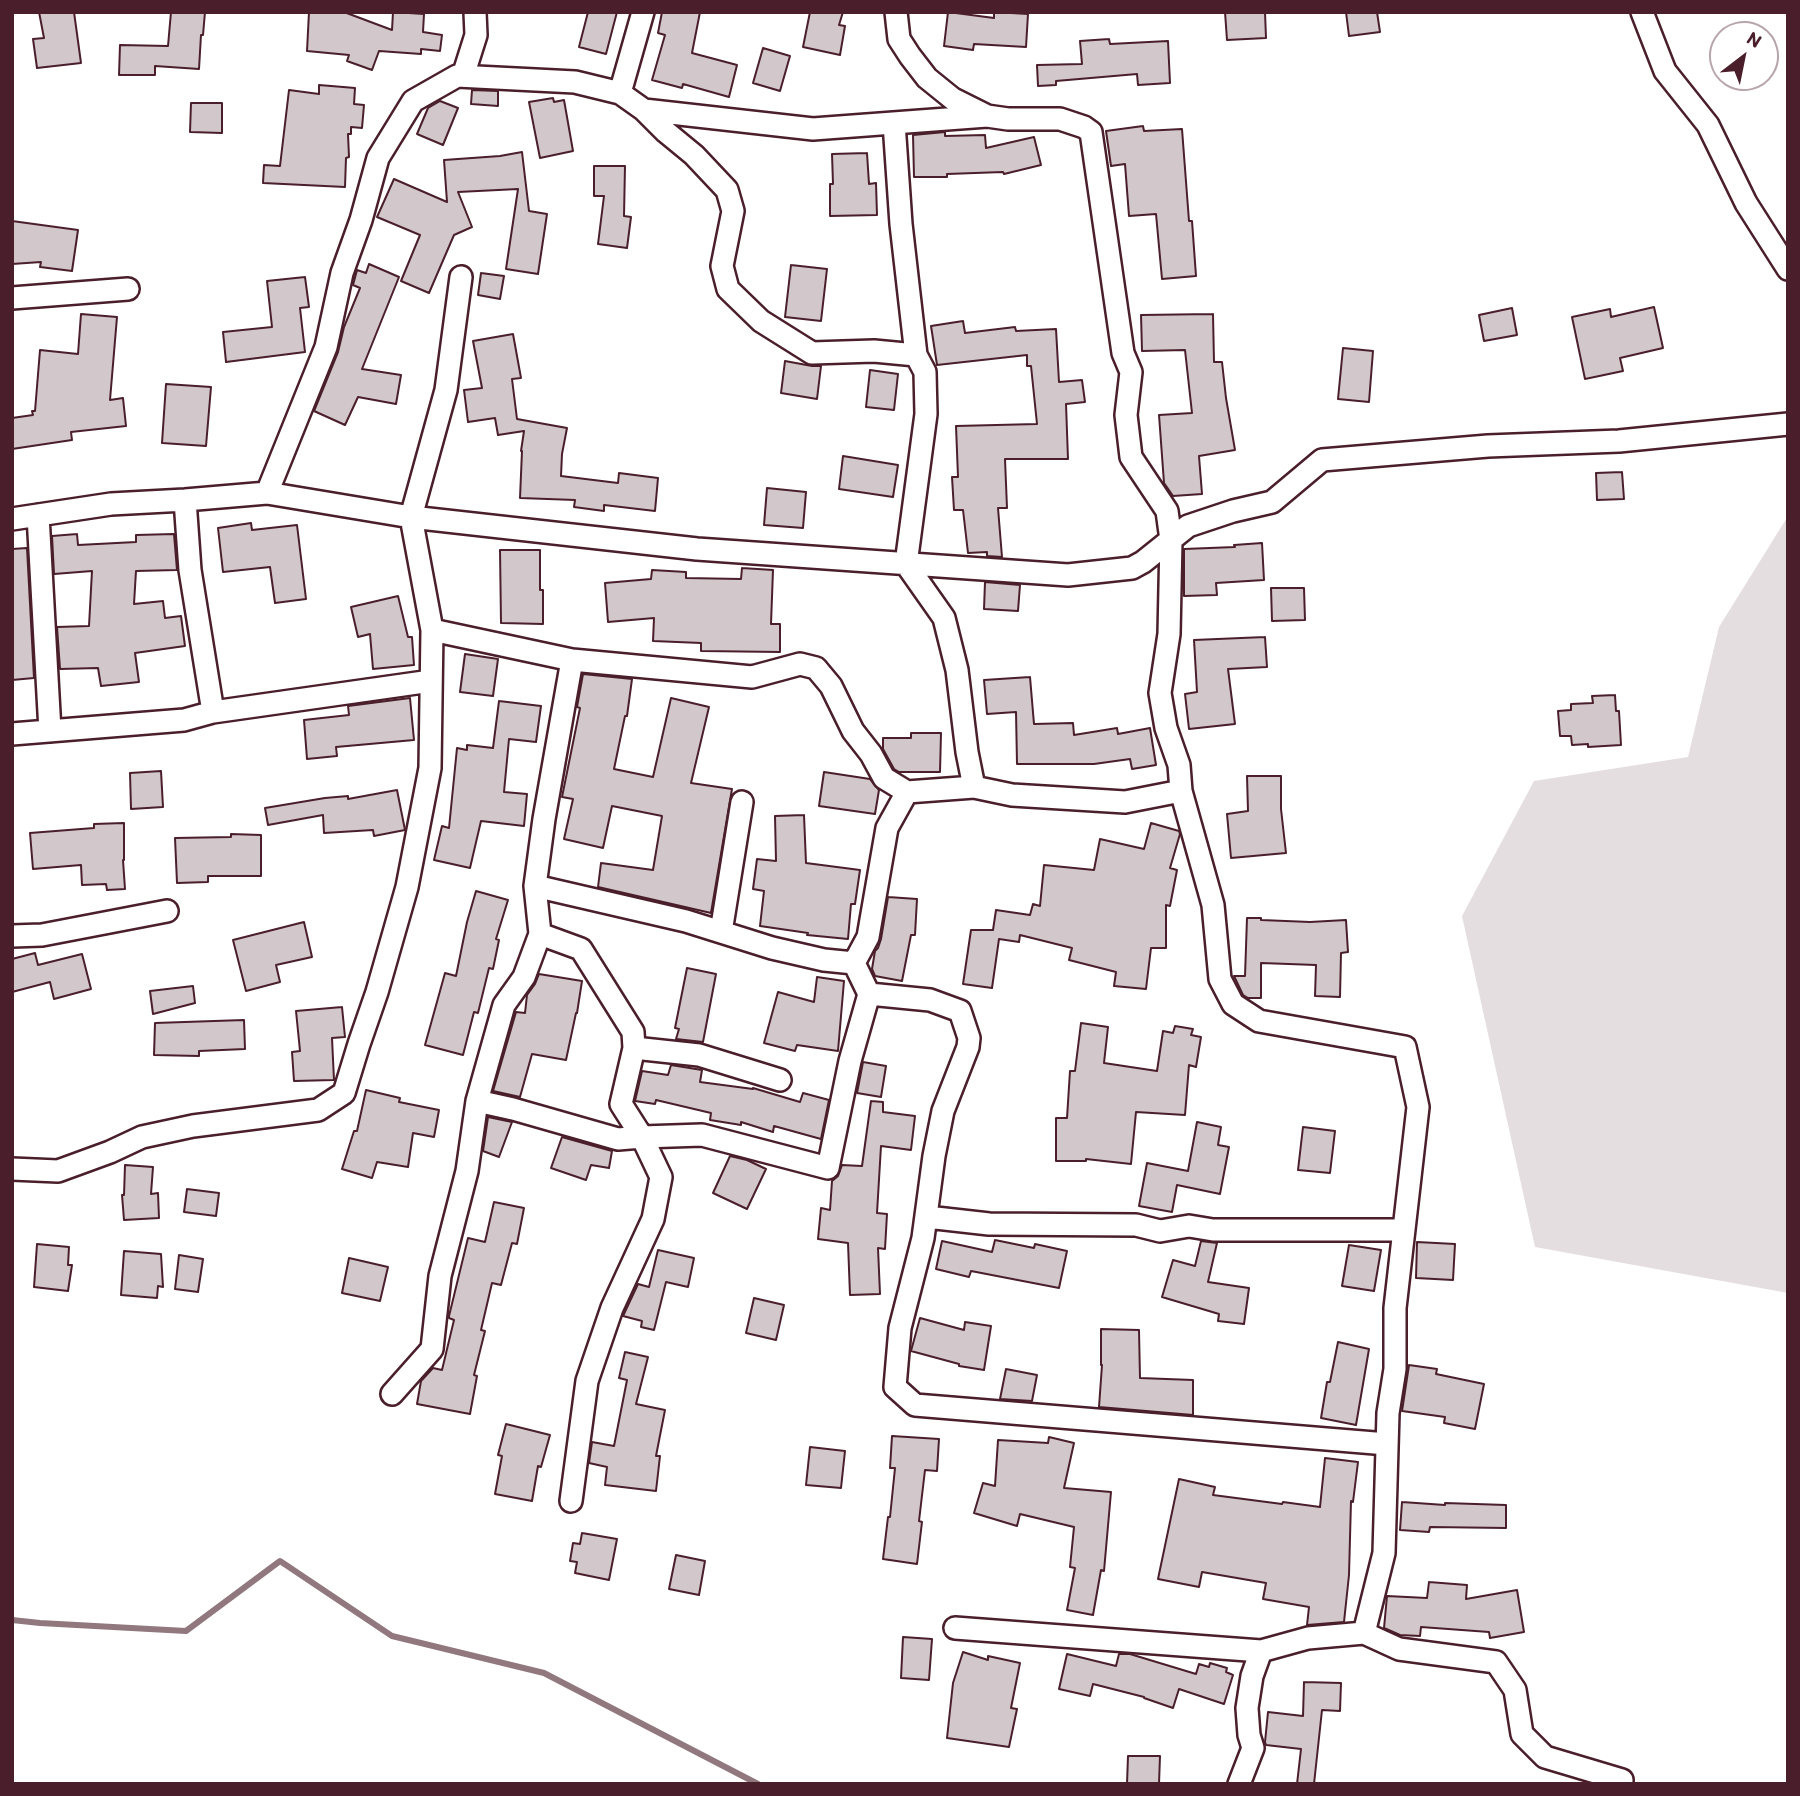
<!DOCTYPE html>
<html>
<head>
<meta charset="utf-8">
<style>
	body { margin:0 }
	#map { position:relative; width:1800px; height:1796px; overflow:hidden; background:#fff; font-family:Itim,sans-serif }
	canvas { display:block }
	.frame { position:absolute; inset:0; border:14px solid #4a1f2b; pointer-events:none }
	.north { position:absolute; left:1709px; top:21px; width:70px; height:70px; box-sizing:border-box; background:#fff; border:2px solid #b7a5aa; border-radius:50%; rotate:32deg; font-size:19px; font-weight:700; line-height:28px; text-align:center; color:#4a1f2b }
	.north::after { content:''; display:block; margin:auto; width:24px; height:32px; background:#4a1f2b; clip-path:polygon(50% 0,100% 100%,50% 72%,0 100%) }
</style>
</head>
<body>
<div id="map">
<canvas width="1800" height="1796"></canvas>
<div class="frame"></div>
<div class="north">N</div>
</div>
<script>
const ctx = document.querySelector('canvas').getContext('2d');
ctx.lineJoin = 'round';
function fill(path, color) { ctx.fillStyle = color; ctx.fill(path, 'evenodd'); }
const shape = rows => new Path2D(rows.map(r => 'M' + r).join(''));
function stroke(path, color, width, dash) { ctx.strokeStyle = color; ctx.lineWidth = width; ctx.lineCap = dash ? 'butt' : 'round'; ctx.setLineDash(dash || []); ctx.stroke(path); }
fill(shape([
	[1788,516,1788,1293,1535,1247,1462,916,1534,781,1688,757,1719,627]
]), '#e5dee0');
stroke(shape([
	[12,1620,40,1623,186,1631,280,1561,392,1636,544,1673,758,1784]
]), '#91787e', 6);
const building = shape([
	[39,12,74,12,81,63,37,68,33,39,44,38,39,12],
	[171,12,205,12,203,35,201,35,199,69,155,66,155,75,119,75,120,45,168,46,171,12],
	[309,12,344,12,392,30,393,12,424,14,423,32,442,35,440,51,421,49,421,54,379,51,372,70,347,61,349,55,307,51,309,12],
	[588,12,617,12,606,54,579,47,588,12],
	[662,12,700,12,692,53,737,65,729,97,683,84,682,88,652,80,665,35,658,33,662,12],
	[810,12,843,12,839,25,845,26,840,55,803,47,810,12],
	[948,12,994,18,994,12,1028,14,1026,47,974,44,973,50,944,46,948,12],
	[1225,12,1265,12,1266,38,1227,40,1225,12],
	[1346,12,1377,12,1380,32,1349,36,1346,12],
	[1109,39,1110,44,1168,41,1170,83,1138,85,1137,74,1056,81,1056,85,1038,86,1037,65,1082,64,1080,41,1109,39],
	[763,48,790,56,780,91,753,83,763,48],
	[319,85,355,88,354,104,364,105,362,128,351,127,351,134,348,134,349,157,346,158,345,187,263,183,264,165,280,166,289,90,319,94,319,85],
	[472,90,498,91,498,106,471,104,472,90],
	[553,98,554,102,564,100,573,151,540,158,529,102,553,98],
	[440,101,458,108,443,145,417,134,428,108,440,101],
	[191,103,222,103,222,133,190,132,191,103],
	[1143,126,1144,131,1182,129,1189,221,1192,221,1196,276,1162,279,1156,214,1129,216,1125,164,1111,166,1106,131,1143,126],
	[945,132,945,136,985,135,986,148,1034,137,1041,165,1004,174,1003,172,947,174,947,177,914,177,913,135,945,132],
	[522,152,529,211,547,214,538,274,506,269,518,189,458,192,472,227,454,235,429,293,401,281,420,235,377,217,394,179,447,202,444,160,500,156,522,152],
	[867,153,869,184,876,183,877,215,830,216,830,184,833,184,832,154,867,153],
	[594,166,625,166,624,216,631,217,627,248,598,244,604,196,594,196,594,166],
	[12,221,78,230,72,271,40,267,41,262,12,264,12,221],
	[369,264,399,277,362,369,401,375,396,404,358,397,345,425,314,411,338,352,344,327,360,288,353,285,357,270,366,273,369,264],
	[791,265,827,269,821,321,785,317,791,265],
	[481,273,504,276,500,299,478,295,481,273],
	[305,277,309,307,300,308,305,352,226,362,223,332,272,327,267,281,305,277],
	[1654,307,1663,348,1620,358,1623,371,1585,379,1572,317,1610,309,1611,317,1654,307],
	[1512,308,1517,335,1484,341,1479,315,1512,308],
	[81,314,117,317,110,400,123,398,126,426,71,432,72,440,12,449,12,418,33,415,32,411,35,411,40,350,78,354,81,314],
	[1213,314,1214,362,1222,362,1226,398,1235,450,1199,456,1202,494,1173,496,1164,483,1159,415,1192,413,1185,350,1142,351,1141,315,1213,314],
	[963,321,965,333,1015,327,1016,331,1056,329,1059,382,1082,380,1085,402,1066,404,1068,459,1005,459,1007,508,998,508,1002,557,987,556,987,552,968,553,963,510,954,510,952,477,958,477,956,426,1037,424,1031,366,1027,366,1027,355,937,365,931,326,963,321],
	[513,334,521,378,512,379,517,419,567,428,562,454,561,476,618,483,619,473,658,478,655,511,604,505,604,511,574,507,575,500,520,498,522,451,521,451,524,431,498,435,495,418,468,422,464,390,482,388,473,341,513,334],
	[1343,348,1373,351,1369,402,1338,399,1343,348],
	[785,361,812,366,821,366,817,399,781,393,785,361],
	[870,370,898,374,894,410,866,407,870,370],
	[166,384,211,387,206,446,162,443,166,384],
	[843,456,898,465,893,497,839,489,843,456],
	[1622,472,1624,499,1597,500,1596,473,1622,472],
	[767,488,806,492,803,528,764,525,767,488],
	[251,523,252,530,297,525,306,599,275,603,270,567,223,572,218,528,251,523],
	[77,534,78,545,136,542,136,535,174,534,177,570,136,571,134,604,163,601,165,618,181,616,185,646,135,653,139,682,101,686,98,668,60,669,57,627,89,626,92,571,54,574,52,536,77,534],
	[1262,543,1264,580,1216,583,1217,595,1184,596,1184,549,1235,547,1234,545,1262,543],
	[27,548,34,678,12,680,12,549,27,548],
	[500,550,540,550,540,590,543,590,543,624,501,623,500,550],
	[742,568,773,570,771,624,780,624,780,652,701,651,701,643,653,641,654,618,608,622,605,583,651,579,652,570,686,572,686,578,741,579,742,568],
	[985,582,1020,585,1018,611,984,609,985,582],
	[1271,588,1304,588,1305,620,1272,621,1271,588],
	[398,596,408,637,412,637,414,665,373,669,370,634,358,637,351,607,398,596],
	[1265,637,1267,667,1228,669,1235,724,1189,729,1185,694,1197,692,1194,640,1265,637],
	[465,654,498,659,493,696,460,692,465,654],
	[583,674,632,679,627,716,625,716,614,769,653,777,671,698,709,707,691,783,732,789,711,913,598,887,601,863,653,870,662,816,612,806,603,848,564,839,573,799,562,797,580,708,577,707,583,674],
	[1030,677,1034,724,1073,723,1074,735,1117,728,1118,734,1150,728,1156,765,1132,769,1130,759,1094,764,1017,764,1016,712,987,714,984,680,1030,677],
	[1615,695,1616,711,1619,711,1621,745,1588,747,1588,744,1572,745,1571,736,1560,736,1558,711,1571,710,1571,704,1593,703,1592,696,1615,695],
	[410,698,414,740,336,747,337,756,307,759,304,720,349,715,348,706,410,698],
	[499,701,541,706,536,742,509,739,504,792,527,794,524,826,481,821,470,868,434,860,442,826,449,828,457,748,467,750,467,745,493,748,499,701],
	[911,733,941,733,940,772,899,772,894,769,883,749,883,738,911,738,911,733],
	[161,771,163,807,131,809,130,773,161,771],
	[824,772,870,779,879,790,875,814,819,806,824,772],
	[1247,776,1281,776,1281,809,1286,853,1231,858,1227,814,1248,811,1247,776],
	[397,790,405,830,374,836,373,830,324,833,323,815,268,825,265,808,325,798,348,796,348,799,397,790],
	[804,815,806,863,860,870,855,904,851,904,848,939,807,935,808,933,760,926,764,891,753,889,757,859,776,861,775,816,804,815],
	[124,823,124,860,123,860,125,889,107,890,106,884,82,885,81,865,33,869,30,833,94,828,94,824,124,823],
	[1151,823,1179,831,1180,834,1170,868,1177,870,1170,906,1166,905,1166,948,1151,948,1146,989,1114,986,1116,972,1069,960,1072,948,1020,935,1019,942,999,939,992,988,963,984,971,930,993,930,996,910,1030,915,1033,904,1040,906,1044,865,1094,870,1100,839,1144,849,1151,823],
	[231,834,261,835,261,876,208,876,208,882,177,883,175,838,231,837,231,834],
	[476,891,508,900,496,939,499,940,493,969,489,968,478,1013,474,1012,463,1055,425,1045,445,973,456,976,467,922,476,891],
	[888,897,917,899,915,935,911,935,902,981,875,976,872,969,875,951,878,948,881,939,888,897],
	[1247,918,1261,918,1261,920,1310,922,1346,920,1348,952,1341,953,1340,997,1315,996,1316,965,1261,963,1261,998,1248,998,1243,995,1234,976,1245,976,1247,918],
	[304,922,312,957,276,965,280,982,246,991,233,940,304,922],
	[35,953,38,965,82,954,91,989,54,999,50,982,12,992,12,959,35,953],
	[687,968,716,974,703,1042,676,1039,679,1029,675,1028,687,968],
	[539,974,582,981,577,1013,576,1013,566,1060,532,1054,520,1097,493,1091,516,1012,525,1013,527,995,535,984,539,974],
	[817,977,844,981,838,1051,797,1045,795,1051,764,1043,778,992,814,1002,817,977],
	[193,986,195,1003,153,1014,150,991,193,986],
	[342,1007,345,1037,332,1038,334,1080,294,1081,292,1052,300,1051,296,1011,342,1007],
	[244,1020,245,1049,199,1051,199,1056,154,1055,155,1023,244,1020],
	[1081,1023,1108,1027,1104,1063,1157,1071,1163,1031,1173,1033,1175,1026,1193,1029,1191,1035,1201,1037,1196,1067,1189,1065,1185,1115,1136,1112,1131,1164,1086,1159,1086,1161,1056,1161,1056,1118,1067,1118,1070,1071,1075,1071,1081,1023],
	[863,1062,886,1066,881,1097,857,1093,863,1062],
	[671,1065,702,1070,700,1082,753,1089,753,1088,800,1102,803,1093,829,1100,821,1139,774,1126,773,1132,741,1122,741,1125,710,1120,711,1113,656,1100,655,1104,635,1101,642,1071,668,1075,671,1065],
	[366,1090,400,1098,399,1102,439,1110,434,1137,413,1133,408,1167,377,1162,372,1178,342,1169,354,1131,357,1131,366,1090],
	[871,1101,883,1102,883,1112,915,1116,911,1150,881,1146,877,1213,887,1214,885,1249,878,1248,880,1294,850,1295,848,1243,818,1239,821,1208,830,1210,832,1181,838,1176,842,1165,862,1166,871,1101],
	[488,1117,512,1122,499,1157,483,1151,488,1117],
	[1197,1122,1221,1127,1218,1145,1229,1147,1220,1194,1177,1185,1172,1212,1139,1206,1147,1163,1188,1171,1197,1122],
	[1303,1127,1335,1131,1330,1173,1298,1170,1303,1127],
	[562,1137,612,1151,609,1168,591,1165,586,1180,551,1168,562,1137],
	[730,1156,747,1160,766,1169,747,1209,713,1193,730,1156],
	[125,1165,153,1167,151,1194,158,1193,159,1218,124,1220,122,1195,124,1195,125,1165],
	[187,1189,219,1193,216,1216,184,1212,187,1189],
	[494,1202,524,1208,517,1244,512,1243,501,1285,492,1283,481,1330,485,1331,474,1375,477,1376,470,1414,417,1404,421,1381,433,1368,442,1370,454,1320,449,1318,449,1316,468,1238,485,1242,494,1202],
	[995,1240,1034,1248,1035,1244,1067,1251,1059,1288,971,1271,969,1277,936,1269,942,1241,992,1252,995,1240],
	[1201,1241,1217,1243,1208,1282,1249,1288,1244,1324,1218,1321,1219,1314,1162,1297,1173,1260,1195,1266,1201,1241],
	[1417,1242,1455,1244,1453,1280,1416,1278,1417,1242],
	[37,1244,69,1247,68,1265,72,1265,68,1291,34,1287,37,1244],
	[1349,1245,1381,1250,1374,1291,1342,1286,1349,1245],
	[658,1250,694,1258,688,1287,666,1282,654,1330,641,1327,642,1321,623,1316,638,1284,649,1287,658,1250],
	[124,1251,161,1254,163,1287,158,1286,157,1298,121,1295,124,1251],
	[179,1255,203,1259,198,1292,175,1289,179,1255],
	[349,1258,388,1267,380,1301,342,1293,349,1258],
	[754,1298,784,1305,776,1340,746,1333,754,1298],
	[920,1318,964,1330,965,1322,991,1326,984,1370,959,1366,959,1364,911,1351,920,1318],
	[1101,1329,1139,1330,1140,1378,1193,1380,1193,1415,1099,1407,1102,1365,1101,1365,1101,1329],
	[1338,1342,1369,1349,1356,1425,1321,1418,1327,1382,1330,1382,1338,1342],
	[625,1352,648,1357,636,1404,665,1410,656,1456,660,1456,656,1491,605,1485,607,1467,589,1463,592,1442,614,1446,627,1380,619,1378,625,1352],
	[1409,1365,1437,1369,1436,1374,1484,1384,1475,1429,1444,1423,1445,1417,1402,1411,1409,1365],
	[1006,1369,1037,1375,1032,1401,1000,1399,1006,1369],
	[506,1424,550,1435,541,1467,538,1466,532,1501,495,1494,502,1456,498,1455,506,1424],
	[892,1436,939,1439,937,1471,925,1470,919,1521,922,1522,917,1564,883,1559,888,1517,890,1517,895,1468,890,1468,892,1436],
	[1049,1437,1074,1443,1064,1488,1111,1492,1104,1571,1101,1570,1093,1615,1067,1610,1075,1568,1070,1567,1074,1527,1020,1514,1017,1526,974,1513,983,1483,995,1486,998,1440,1048,1443,1049,1437],
	[810,1447,845,1451,841,1488,806,1485,810,1447],
	[1325,1458,1358,1462,1353,1502,1351,1501,1349,1575,1344,1622,1307,1625,1309,1607,1263,1599,1266,1583,1202,1572,1199,1587,1158,1579,1179,1479,1215,1487,1213,1495,1282,1504,1283,1502,1320,1507,1325,1458],
	[1402,1502,1445,1505,1445,1503,1506,1505,1506,1528,1430,1527,1429,1532,1400,1530,1402,1502],
	[582,1533,617,1539,609,1580,575,1573,577,1562,570,1561,573,1543,580,1544,582,1533],
	[676,1555,705,1561,699,1595,669,1589,676,1555],
	[1429,1582,1467,1585,1466,1599,1517,1590,1524,1632,1490,1638,1489,1632,1421,1627,1420,1636,1400,1635,1384,1628,1387,1596,1427,1598,1429,1582],
	[903,1637,932,1639,929,1680,901,1678,903,1637],
	[963,1652,988,1660,988,1656,1020,1663,1011,1708,1017,1709,1009,1747,947,1738,953,1683,963,1652],
	[1067,1654,1116,1666,1119,1654,1130,1654,1196,1674,1199,1664,1209,1667,1210,1663,1227,1668,1226,1672,1233,1675,1224,1704,1179,1689,1173,1708,1144,1698,1144,1697,1093,1684,1090,1696,1059,1689,1067,1654],
	[1304,1682,1341,1683,1340,1711,1322,1710,1314,1784,1297,1784,1301,1749,1266,1745,1265,1742,1268,1712,1303,1716,1304,1682],
	[1128,1756,1160,1756,1159,1784,1127,1784,1128,1756]
]);
fill(building, '#d2c7cb');
stroke(building, '#4a1f2b', 2);
const street = shape([
	[896,12,899,39,910,56,927,78,953,99,987,116,1008,119,1060,119,1084,127,1091,132,1123,353,1131,372,1126,415,1131,457,1167,511,1171,540,1169,634,1160,693,1166,728,1179,765,1181,791,1213,905,1220,979,1233,1004,1259,1021,1405,1047,1418,1107,1395,1308,1395,1369,1388,1413,1384,1553,1364,1633,1308,1638,1261,1651,1252,1676,1247,1708,1249,1735,1253,1748,1239,1784],
	[1642,12,1665,71,1708,125,1746,203,1788,269],
	[463,76,476,35,475,12],
	[620,93,643,12],
	[644,110,813,129,987,116],
	[894,123,901,224,916,355],
	[461,277,446,390,411,517,432,630,572,660,752,677,800,664,816,668,831,686,853,731,871,754,884,778,907,792],
	[12,298,128,289],
	[267,493,326,347,342,273,361,220,378,158,413,101,457,76,575,82,620,93,644,110,666,132,694,155,727,190,733,211,722,266,728,289,761,321,812,353,874,351,916,355,925,372,926,414,906,564,944,618,957,670,967,752,974,787,1012,795,1125,802,1181,791],
	[185,500,190,570,213,712],
	[38,515,50,731],
	[12,519,111,504,185,500,267,493,411,517,697,549,1068,575,1132,568,1143,562,1188,526,1233,511,1272,502,1322,460,1488,446,1619,441,1788,424],
	[12,734,184,720,213,712,431,681],
	[535,886,686,921,772,948,824,960,854,963,868,937,887,828,907,792,974,787],
	[721,932,742,802],
	[540,934,581,949,633,1032,634,1048,621,1104,642,1137,618,1139,513,1109,477,1101,504,1005,524,977,540,934,535,886,544,819,572,660],
	[12,936,42,935,167,911],
	[869,994,930,1000,960,1011,969,1038,968,1047,943,1111,934,1156,923,1238,900,1328,895,1387,915,1405,1387,1444],
	[634,1048,699,1055,780,1080],
	[12,1169,58,1171,110,1152,142,1137,193,1126,318,1110,344,1093,359,1044,377,992,407,887,430,768,432,630],
	[927,1217,989,1224,1136,1225,1160,1231,1189,1226,1213,1230,1403,1230],
	[392,1394,432,1349,440,1276,467,1171,477,1101],
	[571,1501,587,1381,612,1308,653,1219,661,1177,642,1137,702,1135,828,1168,850,1061,869,994,854,963],
	[955,1628,1261,1651],
	[1364,1633,1399,1649,1496,1662,1515,1690,1522,1734,1545,1757,1622,1780]
]);
stroke(street, '#4a1f2b', 26);
stroke(street, '#fff', 21);
</script>
</body>
</html>
